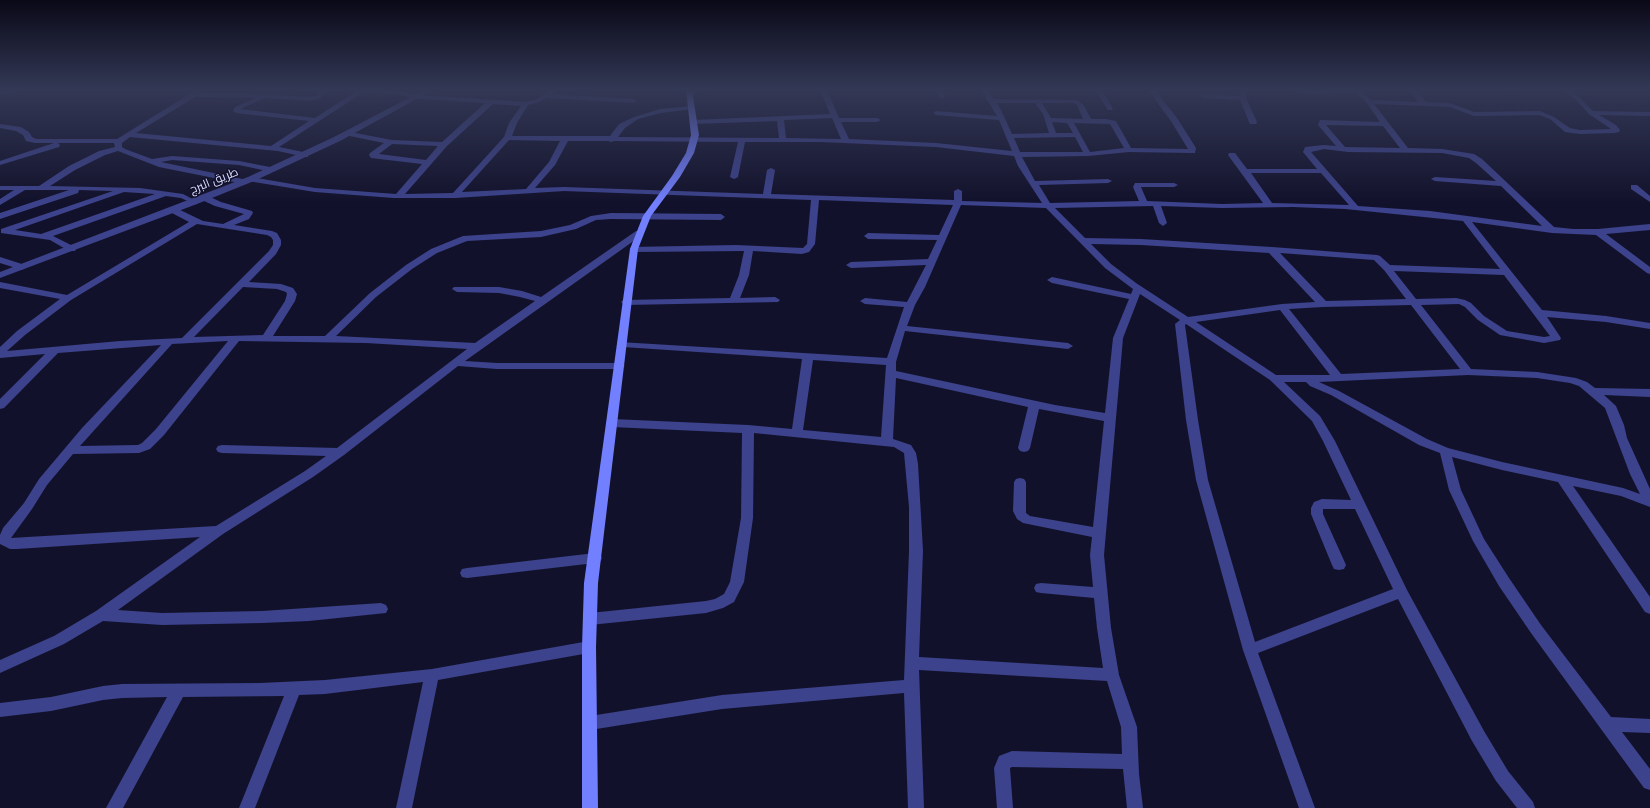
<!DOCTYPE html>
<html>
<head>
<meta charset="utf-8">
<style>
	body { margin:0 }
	canvas { display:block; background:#12112b }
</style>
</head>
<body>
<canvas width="1650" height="808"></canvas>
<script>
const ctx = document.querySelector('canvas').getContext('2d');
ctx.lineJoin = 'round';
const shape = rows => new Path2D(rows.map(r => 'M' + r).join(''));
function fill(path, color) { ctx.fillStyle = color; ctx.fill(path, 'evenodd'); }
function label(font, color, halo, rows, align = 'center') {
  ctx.font = font + ' "Noto Sans",Cairo,sans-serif'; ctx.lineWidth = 3; ctx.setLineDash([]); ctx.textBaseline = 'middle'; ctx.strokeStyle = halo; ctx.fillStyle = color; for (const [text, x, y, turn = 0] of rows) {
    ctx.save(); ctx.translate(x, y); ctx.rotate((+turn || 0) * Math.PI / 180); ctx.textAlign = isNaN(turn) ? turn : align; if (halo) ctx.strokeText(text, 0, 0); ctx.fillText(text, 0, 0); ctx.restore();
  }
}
fill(shape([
	[20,90,17,92,0,95,0,91,20,90],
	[196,90,204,90,201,93,245,93,311,97,316,96,321,90,329,90,320,98,311,101,265,98,240,109,315,118,358,90,393,90,420,95,526,102,535,100,550,90,559,90,553,94,634,99,637,101,634,103,547,98,539,102,528,105,517,123,512,136,610,136,619,124,634,117,660,109,691,106,693,107,693,109,661,113,638,119,625,128,618,137,779,138,777,121,693,124,689,122,693,120,830,114,820,90,827,90,839,118,877,118,881,120,877,122,841,122,849,139,936,143,1012,151,999,120,936,115,933,113,936,111,997,116,981,90,988,90,994,99,1077,100,1083,104,1091,119,1106,119,1116,121,1131,148,1188,149,1171,121,1148,90,1155,90,1177,118,1196,148,1195,153,1192,153,1129,152,1088,156,1022,157,1035,181,1108,179,1112,181,1108,183,1039,185,1050,203,1139,201,1133,187,1135,183,1174,183,1178,185,1174,187,1141,187,1147,201,1222,204,1263,203,1228,155,1229,153,1235,153,1247,169,1317,169,1303,152,1305,147,1324,145,1336,146,1318,125,1320,120,1380,122,1367,103,1356,93,1307,94,1290,90,1361,90,1371,100,1418,102,1409,90,1416,90,1426,102,1450,103,1474,112,1540,111,1554,117,1570,128,1580,130,1611,129,1589,114,1575,99,1563,90,1571,90,1579,97,1593,111,1650,112,1650,116,1599,115,1616,125,1620,130,1619,132,1614,133,1580,134,1565,132,1550,119,1539,115,1474,116,1450,107,1374,104,1408,148,1442,149,1474,154,1482,159,1554,227,1573,229,1598,229,1650,224,1650,230,1606,234,1650,267,1650,274,1647,273,1596,235,1552,233,1472,222,1542,310,1606,316,1650,323,1650,329,1606,322,1547,317,1561,338,1560,340,1544,343,1500,335,1478,320,1465,307,1459,304,1421,305,1471,369,1537,372,1576,378,1587,382,1595,388,1650,389,1650,397,1604,395,1616,406,1624,425,1627,438,1650,489,1650,507,1621,496,1573,486,1650,597,1650,614,1645,612,1558,482,1502,470,1452,457,1461,490,1484,539,1509,578,1541,625,1611,717,1650,719,1650,733,1622,732,1650,769,1650,790,1644,788,1531,633,1499,586,1473,541,1449,490,1440,453,1419,445,1331,395,1310,386,1306,382,1284,382,1320,416,1335,441,1407,590,1484,731,1508,771,1533,802,1535,808,1517,808,1496,781,1472,741,1398,599,1258,653,1315,808,1299,808,1243,650,1196,480,1186,420,1175,324,1180,320,1140,294,1123,338,1104,555,1111,628,1119,675,1137,727,1139,774,1143,808,1127,808,1123,769,1012,767,1010,768,1013,808,997,808,994,768,999,756,1012,751,1122,754,1121,727,1107,681,919,670,924,808,908,808,904,693,722,709,590,730,585,728,582,723,585,718,590,716,722,695,904,680,909,551,909,507,904,453,894,447,754,433,753,518,744,582,734,602,723,608,706,613,590,625,585,623,583,619,585,615,590,613,706,601,715,599,724,594,730,582,741,518,742,433,612,427,608,426,606,423,608,420,612,419,748,425,792,429,802,359,623,347,618,344,619,342,887,358,904,307,865,304,860,301,865,298,907,302,926,265,851,268,846,265,851,262,928,259,937,240,868,239,864,236,868,233,939,235,953,205,819,200,815,244,809,252,802,254,753,251,749,275,740,298,775,297,780,300,778,302,626,305,623,304,621,302,623,300,730,298,739,275,744,251,634,252,630,249,631,247,736,245,803,248,807,244,811,200,564,191,455,198,394,198,315,192,248,181,248,177,251,177,315,188,396,194,422,164,371,158,369,155,370,153,384,143,345,135,345,131,392,140,442,142,485,103,420,99,399,95,364,92,279,147,308,153,308,157,305,157,278,151,130,137,122,143,122,147,125,149,152,159,172,156,239,161,275,168,276,170,272,172,239,165,172,160,161,162,247,180,247,184,244,184,159,167,118,151,105,155,75,170,50,186,140,188,183,194,198,202,194,204,181,198,166,196,53,236,75,247,76,249,75,251,69,251,50,240,1,233,1,229,113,191,79,190,78,193,0,219,0,213,69,190,25,190,0,205,0,199,14,190,0,190,0,186,39,186,69,166,99,151,115,147,114,143,58,143,60,145,59,147,0,165,0,161,54,143,35,143,26,141,23,135,16,131,0,128,0,124,21,127,29,132,32,137,36,139,117,139,196,90],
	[195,97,255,98,235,107,233,111,236,113,309,121,271,146,136,133,195,97],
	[997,103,1035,103,1043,114,1049,133,1012,134,1001,110,997,103],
	[1042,103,1074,103,1077,105,1083,119,1051,118,1042,103],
	[493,104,521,106,509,123,504,137,453,193,405,194,447,146,493,104],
	[832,118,841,139,786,138,784,120,832,118],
	[1052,122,1067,123,1073,133,1056,133,1052,122],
	[1074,123,1110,124,1124,148,1090,152,1074,123],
	[1326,125,1383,126,1400,148,1345,147,1326,125],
	[1075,137,1083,152,1020,152,1014,138,1075,137],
	[509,140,560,141,549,162,526,189,462,192,509,140],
	[568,141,608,141,611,142,614,141,738,142,730,177,734,179,738,177,745,142,821,142,936,147,1014,156,1018,166,1042,203,962,201,962,191,958,189,954,191,954,200,771,194,775,170,771,168,767,170,763,194,564,187,535,188,555,165,568,141],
	[392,144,438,146,426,160,379,154,392,144],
	[1324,149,1348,152,1442,153,1469,158,1476,163,1496,181,1435,177,1431,179,1435,181,1501,186,1542,226,1430,211,1358,206,1311,152,1324,149],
	[1251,173,1321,173,1349,205,1272,203,1251,173],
	[124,192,155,194,41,234,15,230,124,192],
	[961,205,1046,208,1105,268,1133,289,1131,294,1052,277,1047,280,1052,283,1129,299,1113,338,1105,413,1055,405,896,371,896,362,905,331,1068,349,1073,346,1068,343,907,326,915,305,925,287,961,205],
	[1153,206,1159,223,1163,226,1167,223,1161,206,1222,208,1293,207,1345,209,1463,221,1500,269,1390,265,1380,256,1377,255,1272,247,1141,239,1085,238,1055,208,1153,206],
	[1091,244,1141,245,1269,253,1315,302,1282,304,1188,317,1136,283,1111,264,1091,244],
	[1280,253,1374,260,1384,270,1406,299,1326,301,1280,253],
	[1394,271,1504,275,1550,336,1544,337,1507,331,1484,316,1471,303,1465,300,1456,298,1416,299,1394,271],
	[1411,305,1460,369,1341,374,1289,309,1323,307,1411,305],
	[1280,310,1330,375,1276,375,1196,322,1280,310],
	[1186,324,1270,380,1312,421,1323,441,1351,500,1322,499,1314,502,1311,508,1311,514,1332,565,1334,569,1339,570,1344,569,1346,565,1323,514,1323,509,1355,509,1393,589,1255,642,1208,480,1198,420,1185,325,1186,324],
	[813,360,886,365,881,437,803,430,813,360],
	[1468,375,1537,378,1570,383,1579,386,1605,408,1630,474,1640,494,1623,488,1502,462,1448,448,1427,439,1339,391,1319,382,1468,375],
	[896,378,1028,407,1018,448,1020,451,1024,452,1028,451,1030,448,1039,409,1104,421,1093,527,1030,516,1026,513,1026,482,1024,479,1020,478,1016,479,1014,482,1013,511,1017,519,1023,523,1092,537,1090,555,1093,587,1041,583,1036,584,1034,588,1036,592,1041,593,1094,598,1097,628,1103,668,919,657,923,551,918,464,916,453,911,445,893,439,896,378],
	[687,90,707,90,689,94,686,92,687,90],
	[935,90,942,90,945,97,944,98,940,98,935,90],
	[1095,90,1102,90,1113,109,1112,110,1108,110,1095,90],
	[1240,90,1246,91,1246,98,1257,122,1256,124,1250,124,1249,122,1240,100,1203,98,1200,96,1203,94,1240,96,1240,90],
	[1508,90,1519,90,1516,92,1508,90],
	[1631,185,1637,185,1650,196,1650,202,1631,189,1631,185],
	[202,196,208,196,221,202,252,211,253,213,249,219,234,225,272,231,277,233,281,240,281,245,276,254,249,282,281,284,293,288,297,294,295,301,273,336,325,336,370,293,406,265,431,249,463,236,541,231,570,225,591,216,611,213,721,214,725,217,721,220,611,219,596,220,576,229,541,237,467,241,437,253,412,269,376,297,336,336,475,343,535,301,520,297,499,293,457,292,452,289,454,287,499,287,522,291,541,297,636,231,642,231,643,233,642,235,465,361,497,363,620,363,625,366,620,369,497,369,458,366,344,455,313,477,223,534,118,610,162,613,262,611,381,603,386,605,388,609,386,613,309,621,262,623,162,625,103,621,64,644,0,673,0,660,54,636,96,611,200,537,17,549,10,549,0,544,0,535,3,528,24,503,39,479,82,428,161,345,58,353,4,408,0,409,0,399,45,354,0,358,0,347,17,331,60,299,0,288,0,282,67,295,189,222,170,212,169,210,170,208,176,208,203,221,223,224,244,214,215,206,202,200,202,196],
	[197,224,267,235,271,237,273,240,273,245,269,251,182,338,120,341,7,351,25,335,71,300,197,224],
	[243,287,277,289,286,292,287,294,285,301,263,335,194,337,243,287],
	[228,341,156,429,142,443,138,445,80,446,172,344,228,341],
	[239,341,366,343,467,349,337,448,222,445,218,446,216,449,218,452,222,453,326,456,305,471,216,526,11,538,32,509,47,485,73,454,139,453,150,449,164,435,239,341],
	[0,257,25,265,27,267,22,270,0,263,0,257],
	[595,553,600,554,602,558,600,562,595,563,467,578,462,577,460,573,462,569,467,568,595,553],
	[589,641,594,643,596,647,594,651,589,653,438,680,412,808,396,808,423,682,325,694,299,695,255,808,239,808,284,696,183,697,123,808,106,808,167,697,122,698,103,700,51,711,0,717,0,703,51,697,103,686,122,684,260,683,325,680,432,669,589,641]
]), '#3c428b');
fill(shape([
	[424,90,433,90,340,141,254,181,197,204,0,278,0,272,248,177,334,137,424,90]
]), '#3c428b');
fill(shape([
	[686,90,692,90,699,135,694,153,680,177,651,216,638,249,598,583,596,647,598,808,582,808,582,647,584,583,630,249,643,216,672,176,686,153,691,135,686,90]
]), '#727fff');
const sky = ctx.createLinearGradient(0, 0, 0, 204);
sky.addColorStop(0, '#0a0918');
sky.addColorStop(0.44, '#333855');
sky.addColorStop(1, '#33385500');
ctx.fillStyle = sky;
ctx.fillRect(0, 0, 1650, 204);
label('12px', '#dbdbff', '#12112b', [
	["طريق البرج",214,181,-22]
]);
</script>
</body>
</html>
